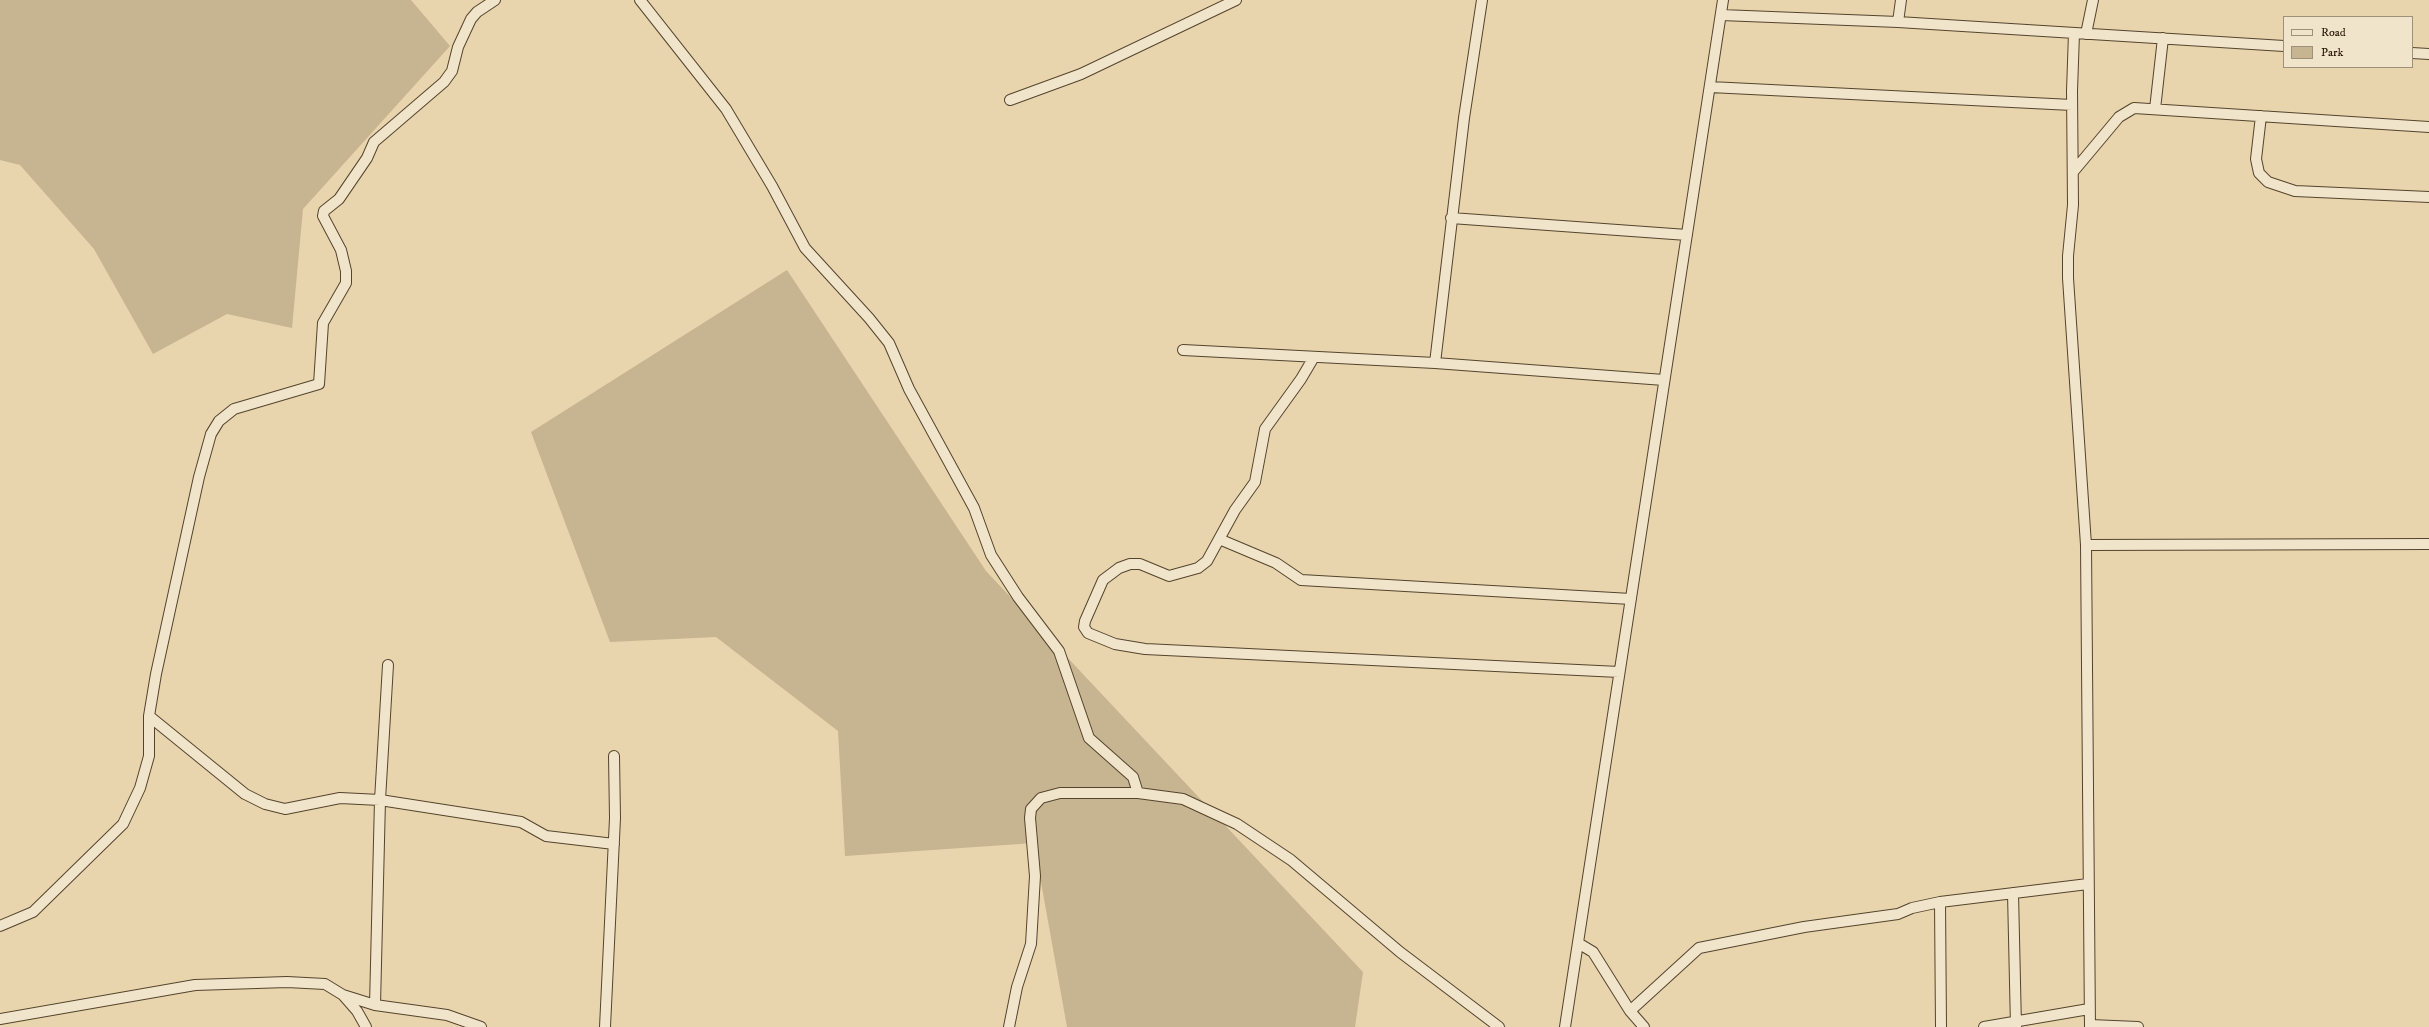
<!DOCTYPE html>
<html>
<head>
<meta charset="utf-8">
<style>
	body { margin:0 }
	#map { position:relative; width:2429px; height:1027px; overflow:hidden; background:#e8d5ad; font-family:"IM FELL DW Pica",serif }
	canvas { display:block }
	.legend { position:absolute; left:2283px; top:16px; width:130px; height:52px; box-sizing:border-box; background:#f0e4ca; border:1px solid #9e907a; margin:0; padding:5px 7px; list-style:none; font-size:12px; color:#241302 }
	.legend li { display:flex; align-items:center; gap:8px; height:20px }
	.legend b { width:20px; border:1px solid #9e907a }
</style>
</head>
<body>
<div id="map">
<canvas width="2429" height="1027"></canvas>
<ul class="legend">
<li><b style="height:5px;background:#f0e4ca"></b>Road</li>
<li><b style="height:11px;background:#c7b490"></b>Park</li>
</ul>
</div>
<script>
const ctx = document.querySelector('canvas').getContext('2d');
ctx.lineJoin = 'round';
function fill(path, color) { ctx.fillStyle = color; ctx.fill(path, 'evenodd'); }
const shape = rows => new Path2D(rows.map(r => 'M' + r).join(''));
function stroke(path, color, width, dash) { ctx.strokeStyle = color; ctx.lineWidth = width; ctx.lineCap = dash ? 'butt' : 'round'; ctx.setLineDash(dash || []); ctx.stroke(path); }
fill(shape([
	[0,0,411,0,450,46,303,209,292,328,227,314,153,354,94,249,20,165,0,160],
	[787,270,986,571,1363,972,1355,1027,1067,1027,1034,843,845,856,838,731,716,637,610,642,531,432]
]), '#c7b490');
const street = shape([
	[640,0,726,109,772,186,805,248,869,318,889,343,909,389,974,508,991,555,1018,597,1059,651,1089,738,1133,777,1138,793],
	[1721,15,1898,22,2284,46],
	[1898,22,1901,0],
	[2074,33,2072,91,2073,205,2068,256,2068,278,2086,545,2090,1027],
	[2086,34,2093,0],
	[2412,53,2429,54],
	[1710,87,2072,105],
	[1010,100,1081,74,1236,0],
	[2155,109,2163,38],
	[2261,116,2256,159,2259,173,2268,182,2295,191,2429,197],
	[2073,172,2119,117,2134,108,2429,127],
	[1451,218,1687,235],
	[1183,350,1435,363,1664,380],
	[1314,357,1301,379,1265,429,1255,482,1235,510,1207,561,1198,568,1169,576,1140,564,1130,564,1119,568,1103,580,1085,621,1084,627,1088,633,1115,644,1145,649,1619,672],
	[1435,363,1464,118,1482,0],
	[1219,539,1276,563,1301,580,1631,599],
	[2086,545,2429,544],
	[149,716,245,794,265,804,285,809,340,798,380,800,521,822,546,836,614,844],
	[2013,893,2016,1027],
	[1940,902,1941,1027],
	[0,926,33,912,123,824,140,788,149,756,149,716,156,674,199,477,211,434,219,421,234,409,319,384,323,323,346,283,346,271,341,250,323,216,324,211,339,199,367,158,374,142,444,82,452,71,458,47,471,19,477,12,495,0],
	[1578,943,1593,952,1630,1011,1644,1027],
	[343,995,357,1011,366,1027],
	[375,1005,380,800,388,665],
	[1630,1011,1699,948,1804,927,1898,914,1912,908,1940,902,2088,884],
	[0,1019,195,985,287,982,325,984,343,995,375,1005,447,1015,481,1027],
	[2090,1025,2138,1027],
	[605,1027,615,818,614,756],
	[1009,1027,1017,987,1031,944,1035,876,1030,818,1031,809,1041,798,1060,793,1138,793,1183,799,1237,824,1291,860,1400,952,1499,1027],
	[1565,1027,1723,0],
	[1984,1027,2089,1009]
]);
stroke(street, '#55442d', 12);
stroke(street, '#f0e4ca', 10);
</script>
</body>
</html>
